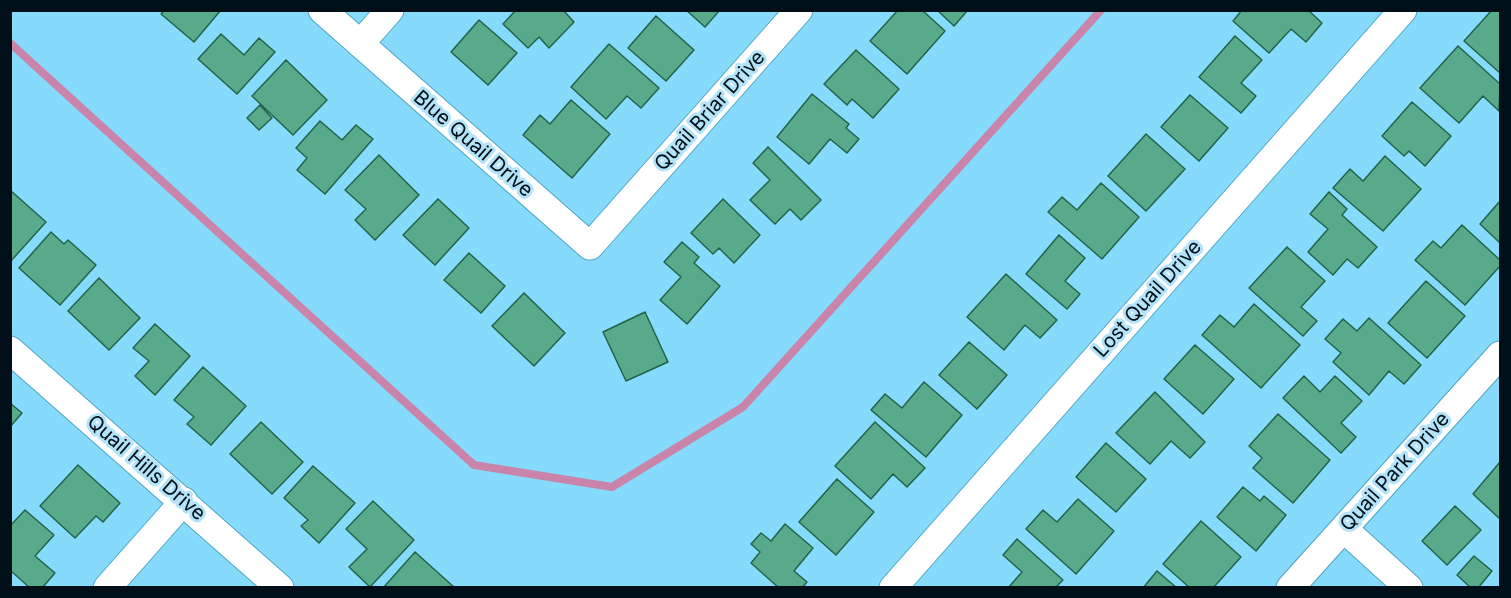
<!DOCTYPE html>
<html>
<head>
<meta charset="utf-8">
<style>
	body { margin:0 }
	#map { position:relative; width:1511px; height:598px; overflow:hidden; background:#86dbfd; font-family:Inter,sans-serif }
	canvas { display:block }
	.frame { position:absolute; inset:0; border:12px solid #000f18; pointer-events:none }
</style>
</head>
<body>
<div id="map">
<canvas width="1511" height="598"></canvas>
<div class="frame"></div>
</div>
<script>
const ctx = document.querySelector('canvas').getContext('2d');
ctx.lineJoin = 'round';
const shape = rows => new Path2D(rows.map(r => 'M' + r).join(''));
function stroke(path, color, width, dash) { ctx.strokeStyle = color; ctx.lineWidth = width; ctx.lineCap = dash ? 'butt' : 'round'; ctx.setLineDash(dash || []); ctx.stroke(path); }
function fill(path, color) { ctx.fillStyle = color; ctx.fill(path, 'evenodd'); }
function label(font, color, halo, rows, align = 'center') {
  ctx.font = font + ' Inter,sans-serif'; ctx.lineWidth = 6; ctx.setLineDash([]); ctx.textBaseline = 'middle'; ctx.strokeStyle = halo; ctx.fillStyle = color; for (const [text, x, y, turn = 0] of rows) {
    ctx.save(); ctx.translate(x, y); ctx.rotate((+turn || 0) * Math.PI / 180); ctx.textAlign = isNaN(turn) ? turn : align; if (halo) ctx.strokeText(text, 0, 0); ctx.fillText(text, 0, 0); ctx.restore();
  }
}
stroke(shape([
	[10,43,474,465,612,487,743,407,1101,10]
]), '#c885a9', 8);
const building = shape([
	[164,10,221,10,194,42,161,14,164,10],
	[516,10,563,10,574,22,549,48,539,37,528,48,503,24,516,10],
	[686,10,720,10,705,27,686,10],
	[898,10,922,10,945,31,907,74,870,41,898,10],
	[937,10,968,10,954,26,937,10],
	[1242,10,1308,10,1322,23,1306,42,1291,29,1269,53,1233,21,1242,10],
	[1492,10,1500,10,1500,73,1464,41,1492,10],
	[656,16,694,50,666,81,628,48,656,16],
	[479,20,517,53,488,85,451,52,479,20],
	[221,34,244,55,259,38,275,52,237,94,198,59,221,34],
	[1235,36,1262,60,1241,83,1256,96,1241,113,1199,77,1235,36],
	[609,44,659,88,641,108,627,96,606,119,571,87,609,44],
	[1458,46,1500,84,1499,111,1483,96,1459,123,1420,88,1458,46],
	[856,50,899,89,873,118,852,99,847,105,824,84,856,50],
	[286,60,327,100,293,135,252,96,286,60],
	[812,94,849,124,846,128,859,139,847,153,830,139,809,164,777,137,812,94],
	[1190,95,1228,128,1199,161,1161,127,1190,95],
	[571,100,610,134,572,178,523,135,540,115,550,124,571,100],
	[1412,102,1451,136,1425,166,1409,151,1404,156,1382,136,1412,102],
	[260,105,272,118,259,130,247,118,260,105],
	[320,121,342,140,356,125,373,139,325,194,297,170,307,158,296,148,320,121],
	[1146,134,1185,169,1146,211,1108,176,1146,134],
	[768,147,821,200,801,220,790,209,775,224,750,200,770,180,753,163,768,147],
	[379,155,419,195,375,240,355,220,366,209,345,190,379,155],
	[1385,156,1421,189,1383,231,1333,188,1350,169,1363,181,1385,156],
	[1101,183,1139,217,1102,259,1048,212,1062,197,1077,210,1101,183],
	[10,190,46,222,10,262,10,190],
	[1329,192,1347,209,1342,215,1377,247,1358,268,1347,259,1333,275,1308,252,1328,229,1310,214,1329,192],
	[438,199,469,228,435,265,403,235,438,199],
	[723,199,760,235,734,263,719,248,713,254,691,233,723,199],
	[1500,201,1500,243,1480,224,1500,201],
	[1462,225,1500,260,1500,266,1465,305,1415,260,1433,241,1441,248,1462,225],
	[51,232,64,244,68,240,96,265,60,305,19,268,51,232],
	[1059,235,1085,258,1065,281,1080,294,1067,309,1026,274,1059,235],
	[682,242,699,257,694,263,720,286,687,324,660,300,681,277,664,262,682,242],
	[1287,247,1325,281,1301,307,1317,321,1303,336,1249,288,1287,247],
	[469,253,505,286,481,313,444,280,469,253],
	[1006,274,1057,320,1040,338,1025,325,1004,350,967,317,1006,274],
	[99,278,140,318,109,350,68,311,99,278],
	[1426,281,1465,316,1427,358,1388,323,1426,281],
	[524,293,565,333,534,366,492,326,524,293],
	[1254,304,1300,345,1261,388,1202,335,1220,315,1234,327,1254,304],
	[645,312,668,362,626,381,603,332,645,312],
	[1369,318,1421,365,1404,384,1389,371,1369,395,1333,362,1341,353,1325,339,1343,319,1357,331,1369,318],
	[155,324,190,356,155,395,135,376,149,361,133,348,155,324],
	[969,342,1007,375,977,409,939,375,969,342],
	[1195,345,1234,379,1203,414,1164,379,1195,345],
	[203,367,246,406,211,445,187,424,194,417,174,400,203,367],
	[1304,376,1320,392,1335,376,1362,401,1341,423,1356,437,1341,453,1283,398,1304,376],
	[924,382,962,415,926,457,871,410,885,394,902,408,924,382],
	[1155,392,1205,442,1190,458,1171,441,1150,464,1116,433,1155,392],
	[10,403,22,413,10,427,10,403],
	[1278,414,1330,460,1293,503,1253,468,1262,458,1249,446,1278,414],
	[261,422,303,462,272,494,230,454,261,422],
	[875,422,925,468,907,487,893,474,871,499,835,466,875,422],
	[1106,443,1146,479,1116,512,1076,477,1106,443],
	[1500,462,1500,519,1473,494,1500,462],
	[78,465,120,503,103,522,96,516,75,538,40,506,78,465],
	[313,466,355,503,319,543,301,526,308,520,284,498,313,466],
	[837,479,874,512,836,555,799,522,837,479],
	[1243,487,1260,501,1264,496,1286,515,1256,551,1217,517,1243,487],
	[1078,499,1114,531,1076,574,1026,529,1043,510,1057,522,1078,499],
	[373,501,414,540,370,587,349,567,367,549,346,529,373,501],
	[1455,506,1481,530,1447,565,1422,541,1455,506],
	[25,510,54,535,35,556,55,573,42,588,30,588,10,570,10,526,25,510],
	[1201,521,1241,557,1213,588,1190,588,1163,564,1201,521],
	[785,524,813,548,794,571,807,582,802,588,779,588,751,563,760,552,751,544,761,533,771,541,785,524],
	[1017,539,1063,580,1055,588,1008,588,1022,572,1003,555,1017,539],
	[415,552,455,588,383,588,415,552],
	[1474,556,1492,571,1478,588,1471,588,1457,575,1474,556],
	[1157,571,1177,588,1143,588,1157,571]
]);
fill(building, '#59aa8b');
stroke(building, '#22634c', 1.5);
const minor = shape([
	[322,10,590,246,799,10],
	[360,44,390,10],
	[10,350,280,588],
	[1344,529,1409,588],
	[107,588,184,501],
	[893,588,1403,10],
	[1290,588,1500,355]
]);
stroke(minor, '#4fa4c5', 29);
stroke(minor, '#fff', 27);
label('20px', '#000f18', '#b3e3f8', [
	["Quail Briar Drive",710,111,-48],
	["Blue Quail Drive",473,144,41],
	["Lost Quail Drive",1148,299,-48],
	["Quail Hills Drive",146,468,41],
	["Quail Park Drive",1395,472,-48]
]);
</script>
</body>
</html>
